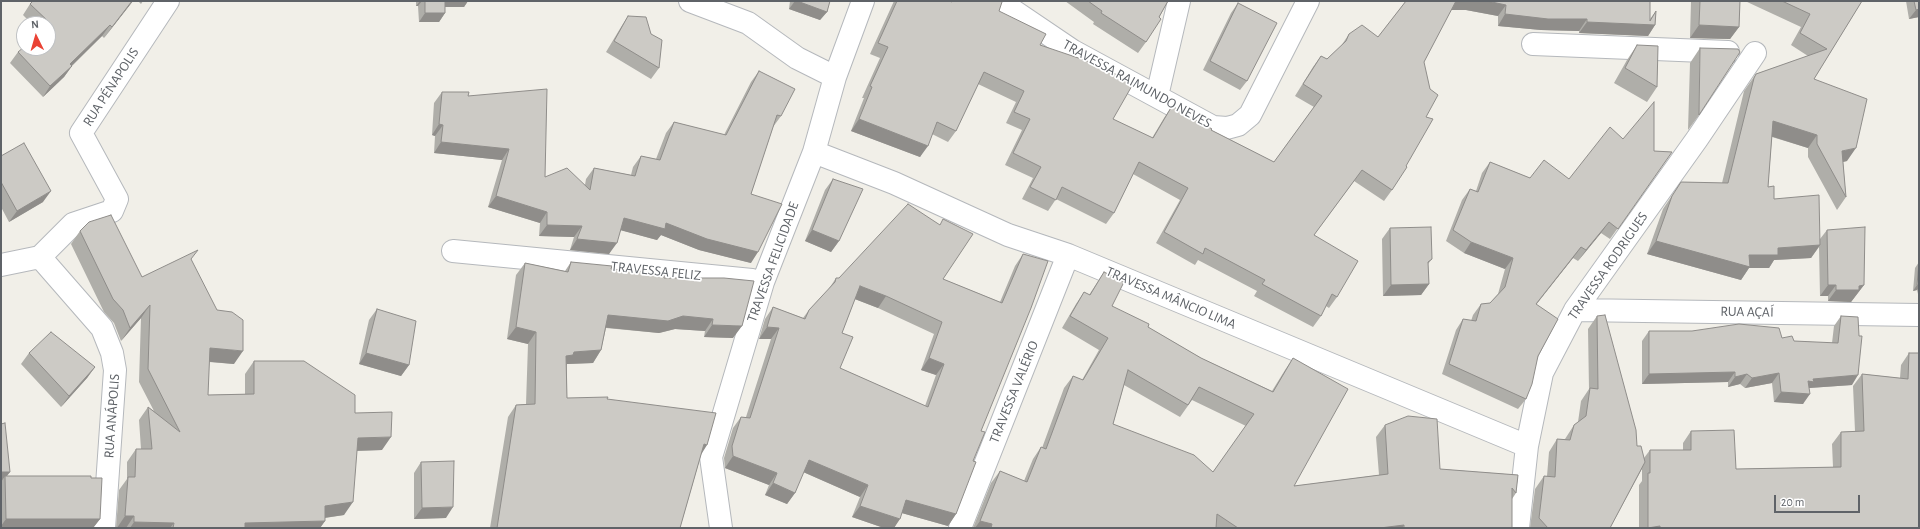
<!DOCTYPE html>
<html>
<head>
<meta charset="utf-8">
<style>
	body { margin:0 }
	#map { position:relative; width:1920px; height:529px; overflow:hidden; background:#f1efe8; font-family:"Alegreya Sans",sans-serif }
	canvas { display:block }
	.frame { position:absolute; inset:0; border:2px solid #5f6368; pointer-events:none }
	.north { position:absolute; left:16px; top:16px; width:40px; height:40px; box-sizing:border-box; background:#fff; border:1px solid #bfc1c3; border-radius:50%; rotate:355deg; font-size:11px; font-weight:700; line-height:16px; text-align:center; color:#5f6368 }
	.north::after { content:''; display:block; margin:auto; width:14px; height:18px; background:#ea4335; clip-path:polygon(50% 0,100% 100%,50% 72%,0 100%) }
	.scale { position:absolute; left:1774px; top:495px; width:86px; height:18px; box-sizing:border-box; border:2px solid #5f6368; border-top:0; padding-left:5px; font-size:12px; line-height:14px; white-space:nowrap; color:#5f6368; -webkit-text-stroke:3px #fff; paint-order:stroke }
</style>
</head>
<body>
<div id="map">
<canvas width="1920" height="529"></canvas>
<div class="frame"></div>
<div class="north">N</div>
<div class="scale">20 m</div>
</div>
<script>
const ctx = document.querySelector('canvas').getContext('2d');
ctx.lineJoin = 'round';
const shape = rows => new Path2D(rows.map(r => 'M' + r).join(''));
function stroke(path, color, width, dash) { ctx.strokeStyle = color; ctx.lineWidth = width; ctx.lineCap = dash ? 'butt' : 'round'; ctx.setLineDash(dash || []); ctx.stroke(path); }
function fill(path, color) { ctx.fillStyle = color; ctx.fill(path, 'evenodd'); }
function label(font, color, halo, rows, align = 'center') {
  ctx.font = font + ' "Alegreya Sans",sans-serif'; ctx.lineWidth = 3.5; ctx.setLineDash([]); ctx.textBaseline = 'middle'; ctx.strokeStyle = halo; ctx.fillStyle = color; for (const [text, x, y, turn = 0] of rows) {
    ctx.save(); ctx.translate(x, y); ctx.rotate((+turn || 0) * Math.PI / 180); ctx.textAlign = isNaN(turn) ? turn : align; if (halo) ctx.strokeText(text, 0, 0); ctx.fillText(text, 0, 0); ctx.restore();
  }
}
const minor = shape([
	[690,1,748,23,797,58,835,77],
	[999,1,1073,51,1213,127,1227,128,1238,125,1250,115,1308,1],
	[1533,44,1728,52],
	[1157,96,1179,1],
	[814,152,894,183,1008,235,1068,255,1527,446],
	[453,251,752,280],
	[40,257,102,328,112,353,115,370,104,528],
	[1,265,40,257,73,224,112,211,117,199,81,133,168,1],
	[1575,310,1919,315],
	[721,528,711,457,763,282,814,152,835,77,863,1],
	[960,528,1068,255],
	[1518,528,1527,446,1542,373,1575,310,1697,139,1755,53]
]);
stroke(minor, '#b5b8bc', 24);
stroke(minor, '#fff', 22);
fill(shape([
	[133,1,104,38,102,36,72,66,64,77,43,97,10,63,18,52,48,48,48,24,32,24,23,15,30,4],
	[138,1,143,1,141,4],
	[416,1,468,1,464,7,445,7,445,13,439,22,419,22,418,6,416,6],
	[790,1,830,1,827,12,820,20,789,9],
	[894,1,950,1,951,2,952,1,1001,1,999,11,1040,45,1113,119,1152,138,1164,118,1172,106,1211,130,1274,162,1314,107,1295,96,1313,67,1321,56,1327,59,1341,46,1349,34,1378,37,1406,1,1650,1,1650,19,1656,11,1655,25,1648,36,1579,33,1579,31,1541,30,1498,26,1498,16,1466,10,1451,10,1424,62,1426,117,1392,190,1384,201,1354,181,1314,235,1337,297,1329,308,1326,306,1321,316,1313,327,1254,296,1257,291,1198,260,1195,265,1156,243,1180,200,1133,174,1114,213,1106,224,1056,199,1048,211,1022,199,1033,178,1005,165,1022,130,1006,123,1016,102,978,84,956,131,948,142,932,134,920,157,851,131,864,98,862,98,880,58,870,54],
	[1065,1,1168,1,1146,42,1138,53,1093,24,1094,22],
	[1692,1,1740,1,1739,27,1730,39,1690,38,1691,2],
	[1745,1,1862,1,1814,79,1847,161,1843,162,1846,197,1837,210,1808,157,1808,148,1772,137,1768,187,1774,199,1820,239,1827,230,1864,285,1851,302,1828,301,1828,296,1820,296,1819,247,1811,258,1774,260,1769,268,1749,268,1741,280,1647,254,1663,209,1681,182,1722,183,1744,91,1756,74,1808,56,1791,45,1801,27],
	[1906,1,1919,1,1919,17,1909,19],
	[1238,3,1247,81,1240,90,1203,70,1231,13],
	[628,16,659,68,651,79,606,52,621,27],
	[1637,45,1657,87,1647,102,1614,83,1627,60],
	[1700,48,1699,115,1688,130,1690,63],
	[759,71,781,116,773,127,751,194,751,263,699,250,661,235,657,240,621,230,609,254,570,250,574,237,539,236,540,223,488,207,502,160,434,153,435,136,432,135,434,103,442,92,468,96,545,177,585,185,586,179,594,168,631,175,633,167,641,156,656,159,666,133,674,122,724,135,751,82],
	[1623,139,1654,151,1672,152,1610,239,1601,233,1578,261,1573,258,1536,304,1538,356,1526,399,1518,409,1442,374,1456,330,1463,319,1471,321,1473,315,1481,304,1490,303,1498,294,1505,269,1464,253,1446,241,1462,200,1470,189,1476,191,1482,173,1490,162,1530,178,1569,179],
	[1,156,43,202,9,222,1,207],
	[833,179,839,241,831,252,805,241,825,190],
	[1390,228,1432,259,1428,264,1429,284,1421,295,1383,296,1382,239],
	[80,231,142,277,191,259,234,364,209,362,208,395,245,394,245,374,254,361,355,413,382,450,357,451,344,515,325,518,325,521,320,528,116,528,119,490,127,479,127,462,136,449,141,449,139,420,148,407,154,411,139,382,141,318,121,341,114,323,104,312,71,244],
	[1023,254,981,431,973,461,956,514,948,526,902,513,894,528,884,528,852,517,860,497,803,472,795,493,787,504,765,495,769,485,725,468,724,458,733,428,741,417,746,417,771,339,759,339,765,319,773,307,803,318,809,310,828,290,836,278,943,279,1000,302,1015,266],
	[855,299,878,308,934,334,921,370,936,375,925,406,840,368,842,333],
	[571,262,664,278,724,278,733,338,704,337,705,331,675,329,659,333,606,328,601,350,593,363,567,364,567,398,607,399,701,455,680,528,490,528,508,417,516,405,526,404,528,344,507,339,516,275,525,263,565,271],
	[1919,262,1919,294,1918,294,1917,290,1913,291,1915,268],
	[1104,272,1112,306,1201,358,1272,391,1285,370,1293,358,1294,486,1379,475,1376,437,1385,425,1440,469,1518,475,1516,493,1512,499,1512,528,973,528,991,483,1000,471,1024,481,1033,459,1041,447,1042,448,1064,388,1073,376,1082,380,1099,350,1062,328,1076,304,1084,292,1089,295],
	[1124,385,1180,417,1192,400,1246,426,1213,472,1113,424],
	[377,309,409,365,401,376,359,364,369,320],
	[1597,316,1637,446,1644,458,1650,450,1683,450,1683,443,1691,431,1736,469,1833,467,1832,444,1841,432,1855,431,1853,386,1862,374,1900,378,1901,365,1909,353,1919,528,1639,528,1639,485,1642,481,1642,469,1610,528,1530,528,1535,489,1544,476,1547,476,1549,452,1557,439,1565,439,1574,425,1578,422,1581,401,1589,389,1588,329],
	[1841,316,1852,385,1809,388,1803,404,1774,402,1772,383,1745,388,1740,384,1728,387,1728,382,1642,384,1642,341,1649,331,1782,338,1794,341,1832,343,1834,326],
	[29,353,95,367,87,378,61,407,21,364],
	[1,424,10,472,7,476,91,478,100,519,93,528,1,528],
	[421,462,446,518,414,519,414,473]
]), '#afaea9');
fill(shape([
	[132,1,133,1,104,38,112,27],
	[420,1,422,1,418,6,416,6],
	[443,1,468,1,464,7,439,7],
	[795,1,797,1,827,12,820,20,789,9],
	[1455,1,1487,1,1506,5,1498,16,1466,10,1449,10],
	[1919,9,1919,17,1909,19,1916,10],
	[425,13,445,13,439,22,419,22],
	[1505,14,1587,19,1579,31,1541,30,1498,26],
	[1587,22,1655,25,1648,36,1579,33],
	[110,25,102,36,62,75,70,64],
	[1699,25,1739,27,1730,39,1690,38],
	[72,66,64,77,43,97,50,86],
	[859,119,928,146,920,157,851,131],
	[1773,121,1817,135,1808,148,1764,134],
	[439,124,443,125,435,136,432,135],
	[441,142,509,149,502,160,434,153],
	[1856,148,1847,161,1833,164,1842,151],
	[51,191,43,202,9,222,17,211],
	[496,196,547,212,540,223,488,207],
	[624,218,666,223,758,252,751,263,699,250,661,235,657,240,616,229],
	[1609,222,1601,233,1578,261,1586,250],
	[547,225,582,226,574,237,539,236],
	[812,230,839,241,831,252,805,241],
	[577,239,617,243,609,254,570,250],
	[1656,241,1778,248,1820,245,1811,258,1774,260,1769,268,1749,268,1741,280,1647,254],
	[1471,242,1513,258,1505,269,1464,253],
	[1581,247,1573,258,1528,315,1536,304],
	[1429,284,1421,295,1383,296,1391,285],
	[1828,285,1836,285,1828,296,1820,296],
	[1864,285,1851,302,1828,301,1836,290],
	[1917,285,1919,285,1919,288,1917,290,1913,291],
	[860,286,886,296,878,308,852,298],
	[150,305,141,318,121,341,130,328],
	[608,315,683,316,713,319,705,331,675,329,659,333,600,327],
	[712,325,742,326,733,338,704,337],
	[516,327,536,332,528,344,507,339],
	[767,327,779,328,771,339,759,339],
	[210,348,243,351,234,364,201,361],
	[601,350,593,363,567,364,565,367,566,356,574,352],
	[366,353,409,365,401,376,359,364],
	[929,358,944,364,936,375,921,370],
	[95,367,87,378,61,407,69,396],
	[1735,372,1728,382,1642,384,1649,374],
	[1779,373,1772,383,1745,388,1752,378],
	[1747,374,1740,384,1728,387,1735,377],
	[1858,375,1852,385,1809,388,1808,381,1813,379],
	[1781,392,1810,394,1803,404,1774,402],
	[391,437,382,450,349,451,358,438],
	[704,444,707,445,699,458],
	[733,456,777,473,769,485,725,468],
	[809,460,868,485,860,497,801,471],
	[1,472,10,472,5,478,5,476,1,482],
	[773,483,795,493,787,504,765,495],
	[906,500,956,514,948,526,898,512],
	[353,502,344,515,316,519,325,506],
	[860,506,900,519,894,528,884,528,852,517],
	[453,507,446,518,414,519,422,508],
	[125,516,134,516,126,528,117,528],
	[6,519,100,519,93,528,1,528,1,526],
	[325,521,320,528,241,528,245,523],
	[980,521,992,524,990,528,975,528],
	[134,522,174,523,170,528,130,528],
	[1404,525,1402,528,1380,528],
	[1660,526,1658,528,1648,528]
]), '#8f8d8a');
const building = shape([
	[33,1,132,1,112,27,110,25,70,64,72,66,50,86,18,52,24,47,24,48,48,48,48,25,50,23,30,4,33,1],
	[425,1,445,1,445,13,425,13,425,1],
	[797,1,830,1,827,12,797,1],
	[897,1,950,1,952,2,953,1,1001,1,1002,2,999,11,1046,34,1040,45,1099,65,1133,84,1113,119,1153,138,1172,106,1212,129,1211,130,1274,162,1322,96,1303,84,1321,56,1327,59,1346,41,1349,34,1362,25,1378,37,1406,1,1456,1,1424,62,1430,89,1438,95,1426,117,1433,119,1406,166,1407,167,1392,190,1362,170,1314,235,1358,261,1337,297,1332,294,1321,316,1262,284,1265,280,1205,248,1203,254,1164,232,1188,188,1139,162,1114,213,1062,187,1056,200,1030,187,1041,167,1013,153,1030,119,1014,112,1024,91,984,72,956,131,937,122,928,146,859,119,872,87,870,86,888,47,878,43,897,1],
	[1088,1,1168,1,1159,17,1161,19,1146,42,1101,13,1102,11,1088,1],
	[1487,1,1650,1,1650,21,1656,11,1655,25,1587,22,1587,19,1548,19,1505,14,1506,5,1487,1],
	[1700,1,1740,1,1739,27,1699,25,1700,1],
	[1782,1,1862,1,1814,79,1867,99,1856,148,1842,151,1846,197,1817,144,1817,135,1773,121,1768,187,1774,186,1774,199,1819,195,1820,245,1778,248,1778,255,1749,255,1750,267,1656,241,1672,196,1681,182,1728,183,1754,78,1756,74,1827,49,1800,33,1810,14,1782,1],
	[1914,1,1919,1,1919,9,1916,10,1914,1],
	[1238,3,1277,23,1247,81,1210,61,1238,3],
	[628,16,646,17,651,34,662,40,659,68,614,41,628,16],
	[1637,45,1658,46,1657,87,1625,68,1637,45],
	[1700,48,1738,49,1740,52,1699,115,1700,48],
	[759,71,795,89,781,116,777,115,751,194,782,204,758,252,707,239,666,223,665,229,624,218,617,243,577,239,582,226,547,225,547,212,496,196,509,149,441,142,443,125,439,124,442,92,469,92,468,96,547,89,545,177,567,168,590,190,594,168,635,176,641,156,660,160,674,122,726,135,759,71],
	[1654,102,1654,151,1672,152,1618,229,1609,222,1586,250,1581,247,1536,304,1558,319,1538,356,1532,384,1526,399,1449,364,1463,319,1476,321,1481,304,1490,303,1505,287,1513,258,1471,242,1453,230,1470,189,1478,192,1490,162,1530,178,1544,160,1569,179,1610,127,1623,139,1654,102],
	[24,143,51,191,17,211,1,182,1,156,24,143],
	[833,179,863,189,839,241,812,230,833,179],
	[908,204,940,225,943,219,973,234,943,279,1002,303,1023,254,1048,261,1031,308,981,431,985,432,973,461,976,462,956,514,906,500,900,519,860,506,868,485,809,460,795,493,773,483,777,473,733,456,732,446,741,417,750,418,779,328,767,327,773,307,805,319,809,310,835,282,836,278,839,278,908,204],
	[860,286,886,296,942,322,929,358,944,364,928,407,840,368,853,337,842,333,860,286],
	[111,215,142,277,198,250,191,259,217,310,232,312,243,320,243,351,210,348,208,395,254,394,254,361,304,361,355,395,355,413,392,412,391,437,358,438,353,502,325,506,325,521,245,523,245,528,173,528,174,523,134,522,134,516,125,516,128,477,135,477,136,449,152,449,148,407,180,432,148,369,150,305,130,328,123,310,113,299,80,231,89,222,111,215],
	[1431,227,1432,259,1428,262,1429,284,1391,285,1390,228,1431,227],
	[1865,227,1864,285,1859,286,1859,290,1836,290,1836,285,1828,285,1827,230,1865,227],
	[571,262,612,266,611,269,665,273,664,278,724,278,754,281,742,326,712,325,713,319,683,316,668,321,608,315,601,350,574,352,573,355,566,356,567,398,608,397,607,399,716,413,707,445,704,444,680,528,497,528,516,405,535,404,536,332,516,327,525,263,568,272,571,262],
	[1919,262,1919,285,1917,285,1919,262],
	[1104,272,1124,282,1112,306,1149,324,1148,327,1201,358,1273,392,1293,358,1348,389,1294,486,1388,474,1385,425,1408,416,1437,419,1440,469,1518,475,1516,493,1512,488,1512,528,1404,528,1404,525,1380,528,1238,528,1217,514,1216,528,991,528,992,524,980,521,1000,471,1027,482,1041,447,1046,449,1073,376,1083,380,1108,338,1070,316,1084,292,1090,295,1104,272],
	[1128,370,1188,405,1199,387,1254,414,1213,472,1194,455,1113,424,1128,370],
	[377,309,416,321,409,365,366,353,377,309],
	[1605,315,1636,430,1637,446,1641,446,1645,462,1610,528,1548,528,1539,518,1544,476,1555,477,1557,439,1570,440,1574,425,1586,416,1590,388,1598,389,1597,316,1605,315],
	[1841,316,1858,317,1859,336,1862,336,1858,375,1813,379,1814,382,1808,381,1810,394,1781,392,1779,373,1752,378,1747,374,1735,377,1735,372,1649,374,1649,331,1692,331,1739,324,1779,328,1782,338,1792,336,1794,341,1838,343,1841,316],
	[51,332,95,367,69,396,29,353,51,332],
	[1909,353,1919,353,1919,528,1660,528,1660,526,1648,528,1648,473,1650,473,1650,450,1691,450,1691,431,1734,430,1736,469,1841,467,1841,432,1864,431,1862,374,1908,379,1909,353],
	[5,423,10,472,1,472,1,424,5,423],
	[454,461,453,507,422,508,421,462,454,461],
	[5,476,91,476,91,478,102,478,100,519,6,519,5,476]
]);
fill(building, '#cccac5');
stroke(building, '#8f8d8a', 1);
label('14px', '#5f6368', '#fff', [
	["TRAVESSA RAIMUNDO NEVES",1137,84,29],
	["RUA PÉNAPOLIS",111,87,-57],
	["TRAVESSA FELICIDADE",773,262,-70],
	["TRAVESSA RODRIGUES",1608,266,-55],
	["TRAVESSA FELIZ",656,271,6],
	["TRAVESSA MÂNCIO LIMA",1171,298,23],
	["RUA AÇAÍ",1747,312,1],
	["TRAVESSA VALÉRIO",1014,392,-68],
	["RUA ANÁPOLIS",112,416,-86]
]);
</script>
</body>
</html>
